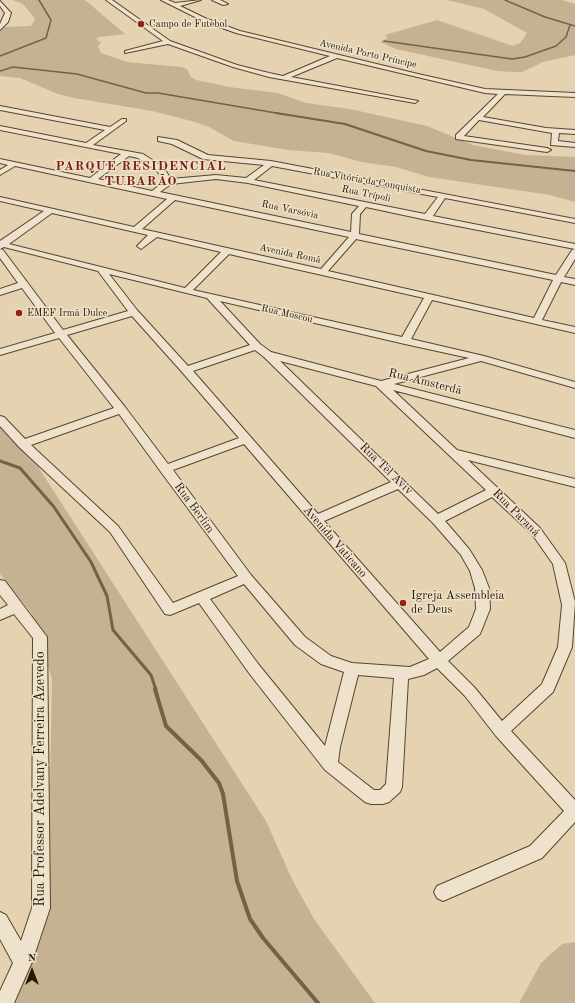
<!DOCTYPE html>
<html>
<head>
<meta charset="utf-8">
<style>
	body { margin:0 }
	#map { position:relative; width:575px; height:1003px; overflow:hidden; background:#e5d2b1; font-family:"Old Standard TT",serif }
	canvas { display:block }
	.north { position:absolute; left:12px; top:951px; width:40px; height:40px; -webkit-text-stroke:3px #eee2cc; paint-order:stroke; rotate:0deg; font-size:11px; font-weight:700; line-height:16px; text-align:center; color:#261802 }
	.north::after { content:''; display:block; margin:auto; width:14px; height:18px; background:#261802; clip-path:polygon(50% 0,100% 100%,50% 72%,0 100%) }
</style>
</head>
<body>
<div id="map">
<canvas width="575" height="1003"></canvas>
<div class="north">N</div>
</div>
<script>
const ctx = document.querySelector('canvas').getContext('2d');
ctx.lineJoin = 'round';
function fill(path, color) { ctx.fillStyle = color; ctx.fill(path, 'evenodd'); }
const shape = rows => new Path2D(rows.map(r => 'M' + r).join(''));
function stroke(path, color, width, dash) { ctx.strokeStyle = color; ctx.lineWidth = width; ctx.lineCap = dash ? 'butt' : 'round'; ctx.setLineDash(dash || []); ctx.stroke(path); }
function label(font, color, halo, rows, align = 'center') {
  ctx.font = font + ' "Old Standard TT",serif'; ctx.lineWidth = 3; ctx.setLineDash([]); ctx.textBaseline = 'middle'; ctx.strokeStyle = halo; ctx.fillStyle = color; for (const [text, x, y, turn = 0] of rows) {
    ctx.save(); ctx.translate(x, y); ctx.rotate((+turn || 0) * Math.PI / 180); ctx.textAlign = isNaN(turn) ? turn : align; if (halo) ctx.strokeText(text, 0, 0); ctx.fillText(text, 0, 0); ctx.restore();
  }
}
fill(shape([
	[13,0,85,0,125,34,99,37,96,39,101,43,98,46,101,53,127,62,182,67,187,69,191,77,196,80,229,87,278,93,306,103,350,109,427,126,473,145,525,155,575,157,575,202,550,195,429,177,396,167,362,162,328,153,288,150,234,141,209,127,195,122,152,111,74,98,58,94,20,78,0,76,0,30,4,27,31,26,35,19,23,4],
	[447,0,562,0,575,4,575,55,543,62,522,72,513,72,497,71,396,49,380,42,388,38,385,35,437,20,513,46,520,43,527,33,484,9],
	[0,426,15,431,266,821,292,879,314,919,375,1003,9,1003,48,895,52,679,32,614,0,574],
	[575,942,575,1003,519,1003,541,963,562,944]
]), '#c5b293');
stroke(shape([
	[505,0,545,17,575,26],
	[384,41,512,59,525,57,556,46,566,37,570,25],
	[0,56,46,38,51,20,39,0],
	[0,71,13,67,77,74,146,93,158,93,282,114]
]), '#726248', 1.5);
stroke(shape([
	[276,113,345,124,426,151,471,160,575,171]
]), '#726248', 2);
stroke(shape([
	[0,461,20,468,54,507,91,562,107,596,113,630,151,675,156,690]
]), '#726248', 3);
stroke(shape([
	[155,689,166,726,201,760,219,783,223,794,237,881,250,919,263,938,318,1003]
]), '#726248', 4);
const minor = shape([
	[106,0,112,0,170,41,237,65,269,73,283,76,330,56,236,33,203,21,161,0,168,0,175,3,201,0,180,6,207,19,240,31,418,74,485,89,575,93,575,97,505,94,483,117,546,128,575,130,575,134,559,133,558,141,575,143,575,147,551,145,552,133,479,120,464,136,547,148,551,150,547,152,456,139,456,135,498,94,485,93,337,58,291,77,418,101,415,103,269,77,233,67,168,44,125,53,125,51,163,41,106,0],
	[212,0,220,0,228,4,223,5,212,0],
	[0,1,11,13,8,22,0,30,0,24,5,13,0,6,0,1],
	[0,106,110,127,122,119,126,119,126,121,93,145,143,154,163,167,171,179,216,175,246,178,264,165,203,159,172,144,158,141,158,137,177,140,208,155,271,161,575,219,575,223,445,198,433,216,575,244,575,259,564,277,575,279,575,285,561,282,542,320,575,327,575,333,432,300,411,339,484,356,575,382,575,388,481,361,394,384,575,430,575,438,393,390,457,450,575,479,575,487,468,460,540,528,565,563,575,602,572,647,553,692,511,731,575,800,575,822,542,858,443,901,437,898,434,892,437,886,530,846,564,811,496,736,465,696,437,668,424,675,408,679,402,787,400,792,389,802,383,804,371,804,365,802,325,770,249,673,199,603,170,615,165,614,110,532,19,447,0,426,0,416,4,417,25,439,114,408,59,338,0,355,0,349,55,333,22,288,0,295,0,289,18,283,0,258,0,249,3,250,63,330,128,311,98,271,4,247,0,249,0,241,44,211,0,201,0,197,134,227,167,199,15,166,0,175,0,170,8,165,0,163,0,159,90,178,121,154,0,130,0,126,86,143,105,130,0,110,0,106],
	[129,156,138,158,157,171,165,181,152,191,98,179,129,156],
	[272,166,438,197,425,214,254,180,272,166],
	[216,179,248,183,359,206,352,214,351,232,160,192,171,184,216,179],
	[175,200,349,237,321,269,142,229,175,200],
	[366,207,427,220,575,249,572,250,556,275,359,234,360,214,366,207],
	[52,213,148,235,137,246,141,249,157,237,221,252,185,288,9,244,52,213],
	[356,239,553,280,534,318,328,271,356,239],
	[229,254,424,298,402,337,193,290,229,254],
	[109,274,207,298,250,345,188,366,137,310,109,274],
	[220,301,405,344,469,358,381,381,271,352,260,344,220,301],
	[132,316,182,372,239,438,168,464,125,407,67,335,132,316],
	[255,350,264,357,391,482,318,514,193,371,255,350],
	[280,361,376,386,486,490,438,514,280,361],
	[119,414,161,472,238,576,173,603,118,526,31,445,119,414],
	[244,444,312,523,429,659,410,667,352,663,331,656,305,637,251,575,173,470,244,444],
	[398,489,433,523,461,555,470,571,475,588,476,609,469,627,440,652,324,521,398,489],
	[492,497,532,534,553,564,562,605,558,647,542,684,502,721,475,688,448,661,480,634,490,609,489,588,482,570,469,549,445,521,492,497],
	[244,584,295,645,321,664,344,672,325,746,259,665,210,599,244,584],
	[358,675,394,678,386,784,380,790,374,790,338,762,340,747,358,675],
	[0,580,5,581,47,637,50,908,32,962,14,1003,0,1003,0,991,13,963,0,939,0,912,6,915,21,941,32,908,33,638,14,614,0,620,0,609,8,605,0,595,0,580]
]);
stroke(minor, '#56462e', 2);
fill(minor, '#eee2cc');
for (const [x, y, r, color] of [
	[141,24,4,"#8f2418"],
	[19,313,4,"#8f2418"],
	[403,603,4,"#8f2418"]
]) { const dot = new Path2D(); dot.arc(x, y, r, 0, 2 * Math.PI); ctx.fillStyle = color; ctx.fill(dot); stroke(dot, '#eee2cc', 1.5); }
label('10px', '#261802', '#eee2cc', [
	["Campo de Futebol",149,24],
	["EMEF Irmã Dulce",27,313]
], 'left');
label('10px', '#261802', '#eee2cc', [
	["Avenida Porto Príncipe",368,54,13],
	["Rua Vitória da Conquista",367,181,10],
	["Rua Trípoli",366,194,12],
	["Rua Varsóvia",290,210,12],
	["Avenida Romã",290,254,12],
	["Rua Moscou",287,314,13]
]);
label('12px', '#261802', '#eee2cc', [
	["Rua Amsterdã",425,382,14],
	["Rua Tel Aviv",386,469,44],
	["Rua Berlim",194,508,54],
	["Rua Paraná",516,513,45],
	["Avenida Vaticano",335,542,49]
]);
label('12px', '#261802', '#eee2cc', [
	["Igreja Assembleia",411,596],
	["de Deus",411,610]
], 'left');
ctx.letterSpacing = '1px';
label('bold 13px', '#7a1f14', '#eee2cc', [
	["PARQUE RESIDENCIAL",141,167],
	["TUBARÃO",141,182]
]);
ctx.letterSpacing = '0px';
label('14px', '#261802', '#eee2cc', [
	["Rua Professor Adelvany Ferreira Azevedo",40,779,-90]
]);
</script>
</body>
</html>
